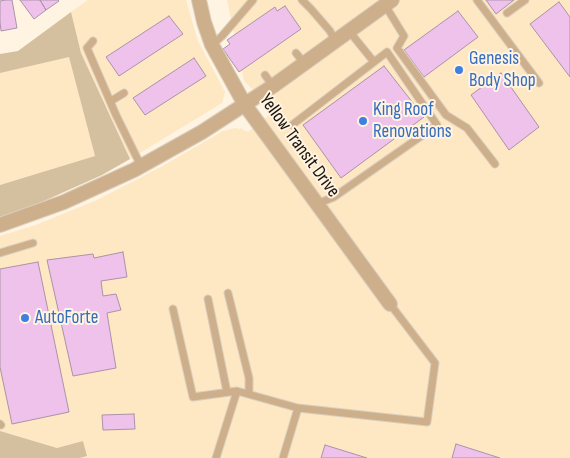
<!DOCTYPE html>
<html>
<head>
<meta charset="utf-8">
<style>
	body { margin:0 }
	canvas { display:block; background:#fff3e2 }
</style>
</head>
<body>
<canvas width="570" height="458"></canvas>
<script>
const ctx = document.querySelector('canvas').getContext('2d');
ctx.lineJoin = 'round';
function fill(path, color) { ctx.fillStyle = color; ctx.fill(path, 'evenodd'); }
const shape = rows => new Path2D(rows.map(r => 'M' + r).join(''));
function stroke(path, color, width, dash) { ctx.strokeStyle = color; ctx.lineWidth = width; ctx.lineCap = dash ? 'butt' : 'round'; ctx.setLineDash(dash || []); ctx.stroke(path); }
function label(font, color, halo, rows, align = 'center') {
  ctx.font = font + ' "Sofia Sans Condensed",sans-serif'; ctx.lineWidth = 4; ctx.setLineDash([]); ctx.textBaseline = 'middle'; ctx.strokeStyle = halo; ctx.fillStyle = color; for (const [text, x, y, turn = 0] of rows) {
    ctx.save(); ctx.translate(x, y); ctx.rotate((+turn || 0) * Math.PI / 180); ctx.textAlign = isNaN(turn) ? turn : align; if (halo) ctx.strokeText(text, 0, 0); ctx.fillText(text, 0, 0); ctx.restore();
  }
}
fill(shape([
	[88,0,186,0,198,41,225,92,222,103,130,159,81,53,71,12],
	[227,0,570,0,570,458,80,458,87,456,83,441,57,448,0,431,0,236,36,225,97,200,161,167,223,131,235,128,240,129,242,128,243,130,248,132,268,116,270,106,244,81],
	[69,56,95,156,0,185,0,73]
]), '#fee7c3');
fill(shape([
	[71,12,81,53,130,159,102,175,17,213,0,217,0,185,95,156,69,57,0,73,0,54,18,51],
	[0,431,57,448,83,441,87,456,80,458,0,458]
]), '#d4bf9f');
const building = shape([
	[5,0,12,0,17,28,1,31,0,22,0,1,5,0],
	[20,0,40,0,46,10,34,19,20,0],
	[40,0,58,0,59,1,46,10,40,0],
	[486,0,514,0,496,14,486,0],
	[559,2,570,17,570,77,530,24,559,2],
	[285,6,301,29,239,72,223,49,230,44,227,40,275,7,277,11,285,6],
	[458,11,478,37,424,77,404,50,458,11],
	[169,16,183,34,119,76,106,57,169,16],
	[194,58,206,76,145,115,133,98,194,58],
	[384,66,424,117,341,178,303,125,384,66],
	[501,73,539,127,509,150,471,95,501,73],
	[123,252,127,277,101,281,103,296,116,294,121,310,107,313,116,368,73,376,47,260,93,254,94,258,123,252],
	[38,262,69,412,12,424,0,367,0,269,38,262],
	[134,414,135,429,103,430,102,415,134,414],
	[456,444,500,458,452,458,456,444],
	[325,445,367,458,321,458,325,445]
]);
fill(building, '#efc2eb');
stroke(building, '#ab93a9', 1);
const service = shape([
	[302,0,311,9,330,31,335,41],
	[477,0,539,83],
	[385,5,404,36,397,48,446,115,467,128,495,164],
	[507,13,525,0],
	[349,31,374,62],
	[93,41,87,48,116,115,141,166],
	[212,45,222,36,253,0],
	[296,53,304,63],
	[265,75,273,86],
	[111,101,124,93],
	[292,125,387,52,437,125,334,197,317,204],
	[0,253,33,243],
	[228,293,249,378,249,394],
	[208,299,227,392],
	[173,309,193,397,237,391],
	[298,408,427,422,435,363,390,304],
	[0,424,1,425],
	[216,458,237,391,298,408,283,458]
]);
const minor = shape([
	[199,0,204,22,212,45,245,105,390,304],
	[0,225,64,202,134,170,202,132,273,86,392,0]
]);
stroke(service, '#dacfbf', 9);
stroke(minor, '#dacfbf', 16);
stroke(service, '#ceaf8b', 7);
stroke(minor, '#ceaf8b', 14);
for (const [x, y, r, color] of [
	[459,70,5,"#3f7fe0"],
	[363,121,5,"#3f7fe0"],
	[25,318,5,"#3f7fe0"]
]) { const dot = new Path2D(); dot.arc(x, y, r, 0, 2 * Math.PI); ctx.fillStyle = color; ctx.fill(dot); stroke(dot, '#fff3e2', 2); }
label('19px', '#366cbe', '#fff3e2', [
	["Genesis",469,59],
	["Body Shop",469,81],
	["King Roof",373,110],
	["Renovations",373,132],
	["AutoForte",35,318]
], 'left');
label('19px', '#1a140a', '#fff3e2', [
	["Yellow Transit Drive",299,146,54]
]);
</script>
</body>
</html>
